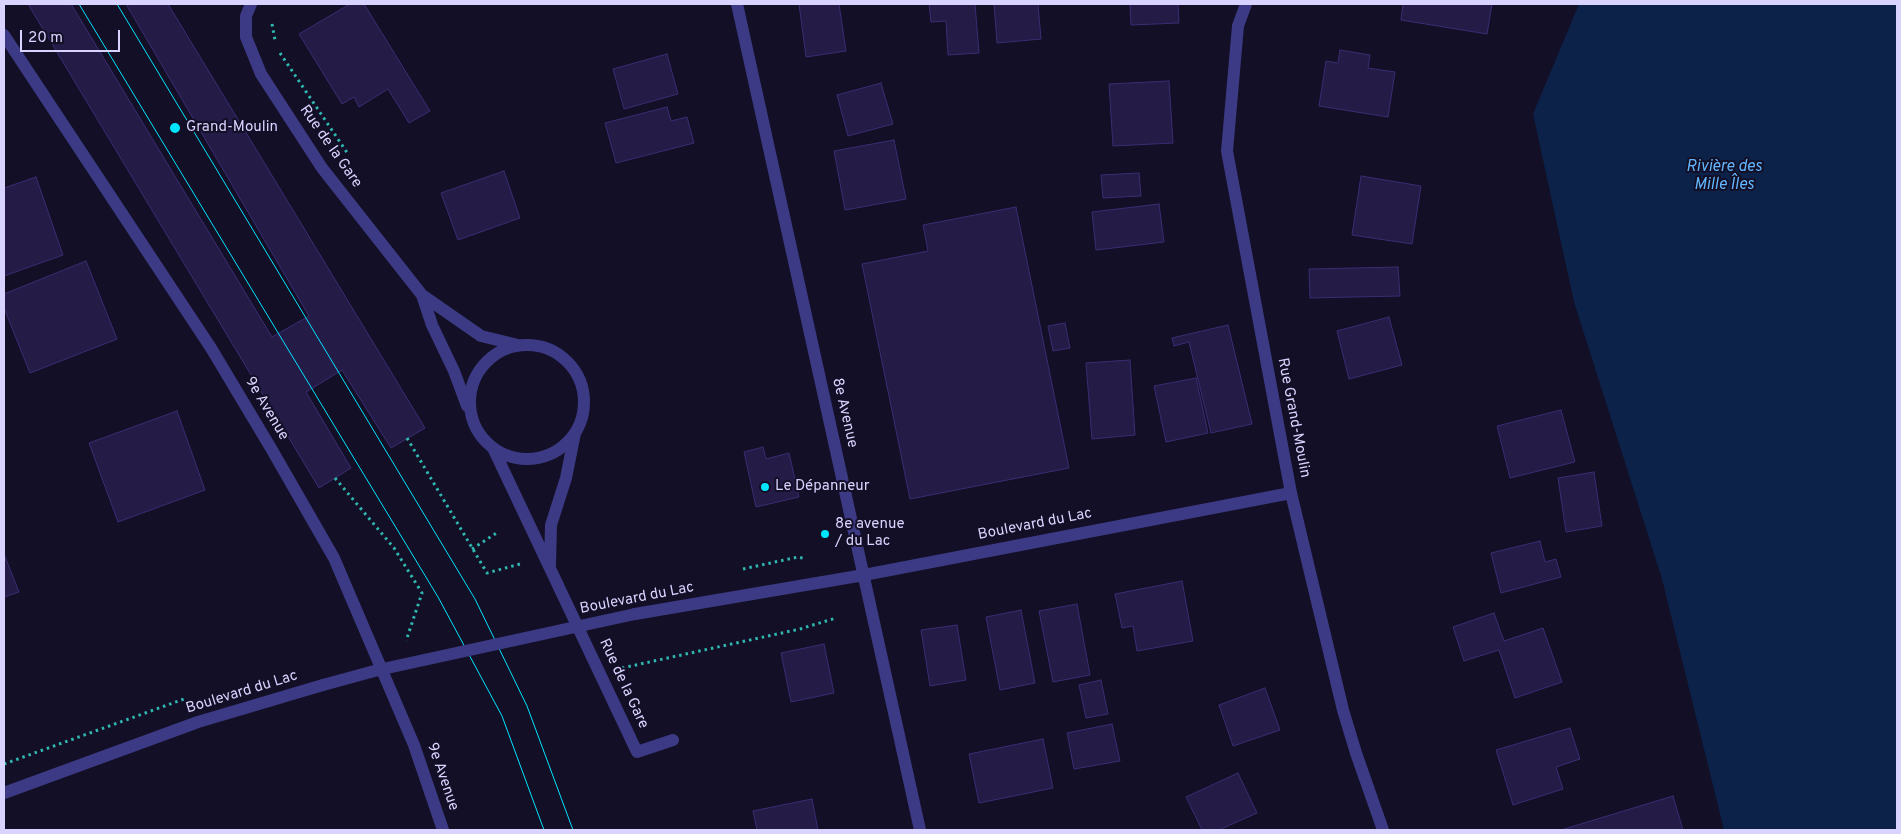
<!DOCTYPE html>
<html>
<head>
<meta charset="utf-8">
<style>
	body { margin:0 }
	#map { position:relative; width:1901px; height:834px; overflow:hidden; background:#130f26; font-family:Overpass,sans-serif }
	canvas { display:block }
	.frame { position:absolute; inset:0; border:5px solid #d9d4ff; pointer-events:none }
	.scale { position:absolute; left:20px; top:30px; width:100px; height:22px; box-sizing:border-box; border:2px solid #d9d4ff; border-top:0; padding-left:6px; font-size:15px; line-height:18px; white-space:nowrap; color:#d9d4ff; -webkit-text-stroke:4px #130f26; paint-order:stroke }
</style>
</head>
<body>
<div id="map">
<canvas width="1901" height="834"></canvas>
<div class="frame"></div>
<div class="scale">20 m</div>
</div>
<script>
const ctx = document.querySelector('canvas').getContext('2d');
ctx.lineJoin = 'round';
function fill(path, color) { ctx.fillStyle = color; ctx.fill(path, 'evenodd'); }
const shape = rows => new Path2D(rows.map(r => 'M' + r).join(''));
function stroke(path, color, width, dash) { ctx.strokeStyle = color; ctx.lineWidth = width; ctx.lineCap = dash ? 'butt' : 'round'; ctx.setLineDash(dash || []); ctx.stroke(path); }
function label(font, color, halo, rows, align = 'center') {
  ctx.font = font + ' Overpass,sans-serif'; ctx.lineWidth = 4; ctx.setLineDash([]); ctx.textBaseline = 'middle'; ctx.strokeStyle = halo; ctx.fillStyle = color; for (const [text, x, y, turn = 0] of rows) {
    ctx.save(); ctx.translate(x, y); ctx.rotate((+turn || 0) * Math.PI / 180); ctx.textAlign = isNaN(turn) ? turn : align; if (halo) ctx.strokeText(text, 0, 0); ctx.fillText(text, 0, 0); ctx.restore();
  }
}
fill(shape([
	[1579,4,1897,4,1897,830,1724,830,1662,579,1574,302,1533,114]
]), '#0c2248');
const building = shape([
	[28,4,71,4,272,337,309,316,126,4,168,4,425,428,391,448,342,370,306,392,351,468,319,488,28,4],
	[350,4,364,4,430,111,409,123,388,89,359,107,354,97,342,104,299,34,350,4],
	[799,4,839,4,846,51,806,57,799,4],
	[929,4,975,4,979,53,948,55,946,21,931,22,929,4],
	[994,4,1038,4,1041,39,997,43,994,4],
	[1130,4,1178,4,1179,23,1131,25,1130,4],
	[1403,4,1492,4,1487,34,1401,20,1403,4],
	[1340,50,1370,55,1368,68,1395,72,1388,117,1319,106,1326,61,1338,63,1340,50],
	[667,54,678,94,624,109,613,69,667,54],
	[1169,81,1173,143,1113,146,1109,84,1169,81],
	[881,83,893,124,848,136,837,95,881,83],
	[667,107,671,121,687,117,694,143,616,163,605,123,667,107],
	[894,140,906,199,845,210,834,151,894,140],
	[504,171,520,218,458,240,441,193,504,171],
	[1139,173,1141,196,1103,198,1101,175,1139,173],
	[1361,176,1421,186,1412,244,1352,235,1361,176],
	[36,177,63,255,4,276,4,188,36,177],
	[1159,204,1164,242,1096,250,1092,212,1159,204],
	[1016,207,1069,468,910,499,862,264,928,251,923,225,1016,207],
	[86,261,117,339,30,373,4,308,4,294,86,261],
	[1398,267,1400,296,1310,298,1309,269,1398,267],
	[1389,317,1402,365,1349,379,1337,331,1389,317],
	[1065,323,1070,348,1053,351,1048,326,1065,323],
	[1228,325,1252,424,1211,433,1189,342,1174,346,1172,338,1228,325],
	[1130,360,1135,435,1092,439,1086,363,1130,360],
	[1196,378,1208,433,1166,442,1154,386,1196,378],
	[1561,410,1575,462,1510,478,1497,426,1561,410],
	[177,411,205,490,118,522,89,443,177,411],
	[763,447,766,459,789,453,799,497,756,507,744,452,763,447],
	[1594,472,1602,526,1566,532,1558,478,1594,472],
	[1540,541,1545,562,1556,559,1561,577,1501,593,1491,553,1540,541],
	[4,554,19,592,4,597,4,554],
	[1182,581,1193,641,1137,651,1133,626,1122,628,1115,594,1182,581],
	[1077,604,1090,675,1053,682,1039,611,1077,604],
	[1021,610,1035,683,1000,690,986,617,1021,610],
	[1494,613,1504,641,1543,628,1562,682,1515,698,1499,650,1464,661,1453,627,1494,613],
	[957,625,966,680,930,686,921,630,957,625],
	[824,644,834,693,791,702,781,653,824,644],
	[1101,680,1108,714,1086,718,1079,685,1101,680],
	[1265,688,1280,730,1233,746,1219,705,1265,688],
	[1112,724,1120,761,1074,769,1067,733,1112,724],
	[1570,728,1580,759,1556,767,1563,789,1513,805,1496,750,1570,728],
	[1043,739,1053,788,979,803,969,754,1043,739],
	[1238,773,1257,813,1219,830,1202,830,1186,797,1238,773],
	[1673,796,1683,830,1561,830,1673,796],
	[812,799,818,830,757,830,753,811,812,799]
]);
fill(building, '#241b47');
stroke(building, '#3b2d73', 1);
stroke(shape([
	[272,24,275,40],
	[280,53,348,154],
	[407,438,487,573,520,564],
	[335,478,394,548,422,593,406,641],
	[472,549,498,532],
	[743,569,798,557,806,559],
	[622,668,800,629,836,618],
	[4,764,184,699]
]), '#2fb8b0', 3, [2.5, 4]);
stroke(shape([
	[251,4,246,16,246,37,261,74,322,168,422,295,481,336,518,345],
	[737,4,920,830],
	[1246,4,1238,26,1227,151,1291,493,1343,710,1356,753,1383,830],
	[4,35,211,348,272,450,334,558,414,745,443,830],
	[422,295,432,325,454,371,467,406],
	'470 402a57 57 0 1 1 114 0a57 57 0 1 1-114 0Z',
	[493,448,637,752,673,740],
	[550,565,551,525,566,478,575,433],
	[635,614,864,575,1291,493],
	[4,793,198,722,323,685]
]), '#3d3a85', 12);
stroke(shape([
	[79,4,438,597,502,716,544,830],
	[117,4,475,599,527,706,573,830]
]), '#00e5ff', 1);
stroke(shape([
	[323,685,378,670,635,614]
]), '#3d3a85', 12);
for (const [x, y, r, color] of [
	[175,128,6,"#00e5ff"],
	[765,487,5,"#00e5ff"],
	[825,534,5,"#00e5ff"]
]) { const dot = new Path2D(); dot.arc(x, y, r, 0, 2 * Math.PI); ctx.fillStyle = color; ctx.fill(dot); stroke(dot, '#130f26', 2); }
label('15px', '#d9d4ff', '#130f26', [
	["Grand-Moulin",186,128],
	["Le Dépanneur",775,487],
	["8e avenue",835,525],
	["/ du Lac",835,542]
], 'left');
label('15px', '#d9d4ff', '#130f26', [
	["Rue de la Gare",330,147,55],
	["9e Avenue",266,409,59],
	["8e Avenue",844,413,77],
	["Rue Grand-Moulin",1293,418,79],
	["Boulevard du Lac",1035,525,-11],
	["Boulevard du Lac",637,599,-11],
	["Rue de la Gare",623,684,65],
	["Boulevard du Lac",242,693,-17],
	["9e Avenue",442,777,71]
]);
label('italic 16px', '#62b6ff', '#130f26', [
	["Rivière des",1724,168],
	["Mille Îles",1724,186]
]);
</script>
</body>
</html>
